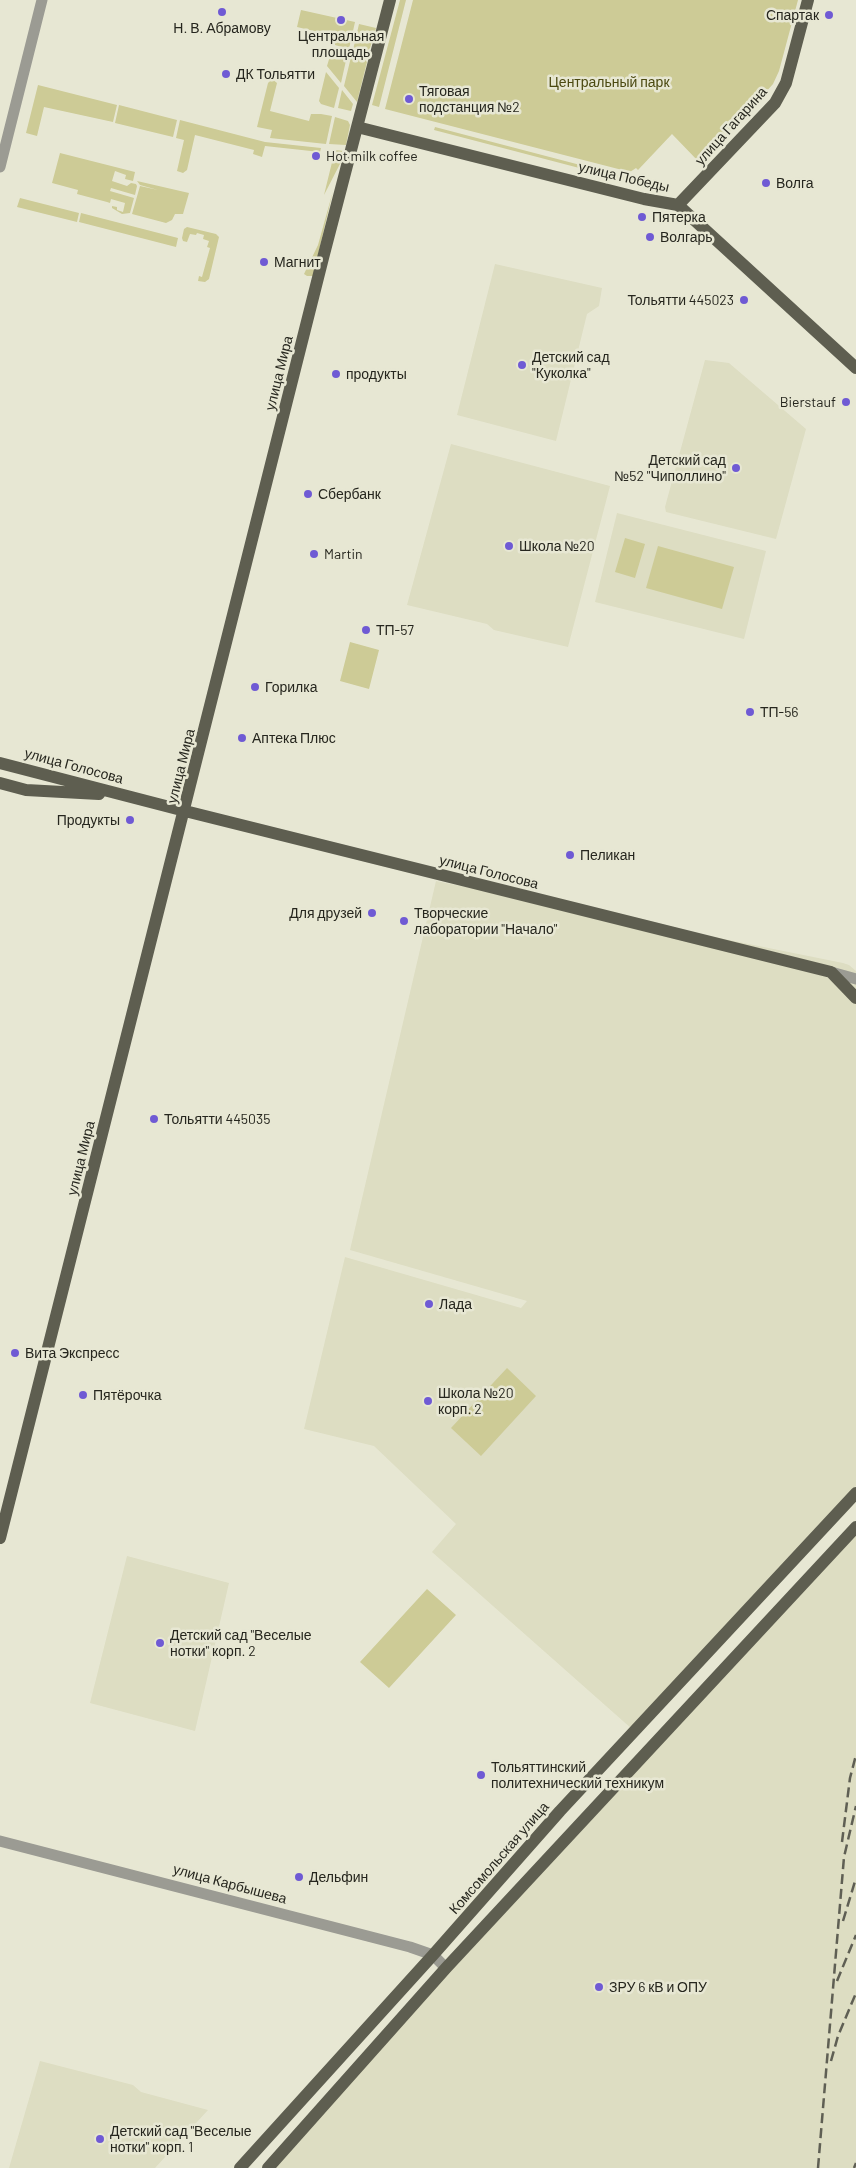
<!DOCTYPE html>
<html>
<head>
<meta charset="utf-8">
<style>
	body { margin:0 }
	canvas { display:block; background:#e7e7d3 }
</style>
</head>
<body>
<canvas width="856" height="2168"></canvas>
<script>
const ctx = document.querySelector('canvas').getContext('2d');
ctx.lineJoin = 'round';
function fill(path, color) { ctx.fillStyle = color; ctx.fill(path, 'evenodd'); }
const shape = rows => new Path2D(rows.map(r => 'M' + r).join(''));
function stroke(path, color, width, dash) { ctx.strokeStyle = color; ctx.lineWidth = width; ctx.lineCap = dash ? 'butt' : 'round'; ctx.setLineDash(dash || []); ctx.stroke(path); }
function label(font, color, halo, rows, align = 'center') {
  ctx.font = font + ' Barlow,sans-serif'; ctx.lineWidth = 5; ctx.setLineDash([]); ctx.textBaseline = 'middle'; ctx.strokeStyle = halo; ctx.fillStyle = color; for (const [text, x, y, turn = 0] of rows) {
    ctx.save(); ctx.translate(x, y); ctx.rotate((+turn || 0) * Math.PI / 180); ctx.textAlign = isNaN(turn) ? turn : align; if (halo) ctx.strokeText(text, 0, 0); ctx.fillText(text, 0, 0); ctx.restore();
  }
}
fill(shape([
	[495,264,602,288,599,306,587,314,556,441,457,415],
	[705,360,729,363,806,429,776,539,666,512,665,507],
	[451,444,610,486,568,647,494,630,487,624,407,605],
	[617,513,766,551,744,639,595,602],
	[436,881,843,963,849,965,856,971,856,1486,632,1729,432,1552,456,1524,374,1446,304,1429,345,1257,521,1308,527,1301,350,1250],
	[856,1527,856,2168,269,2168],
	[127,1556,229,1583,195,1731,90,1703],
	[40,2061,133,2085,141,2092,208,2110,155,2168,9,2168]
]), '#ddddc2');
fill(shape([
	[400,0,406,0,379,107,372,105],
	[413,0,798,0,779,71,773,84,731,131,699,162,672,134,638,170,636,168,630,172,385,109],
	[301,10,355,22,349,49,335,45,335,36,297,27],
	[359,24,376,28,370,48,367,51,353,50],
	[334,53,347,56,341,83,327,66,330,56],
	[351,57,364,59,367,62,357,102,344,86],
	[326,72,339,88,334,108,321,104,319,101],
	[272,79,277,83,270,111,309,121,311,114,321,114,332,116,326,144,270,138,272,130,257,127,268,83],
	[38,85,117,105,113,122,44,107,37,136,26,133],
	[342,90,353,104,351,111,338,108],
	[119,105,177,120,173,137,115,123],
	[335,117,348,121,350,125,346,145,329,144],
	[180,120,265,142,321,148,320,152,265,146,262,157,253,154,254,150,195,135,187,170,183,173,177,171,184,140,176,138],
	[435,127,630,178,629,181,434,130],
	[335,150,344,151,342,160,324,195],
	[60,153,135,172,133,181,125,179,126,175,115,171,112,181,127,186,131,183,136,184,137,186,135,195,111,188,110,191,134,198,130,213,122,214,112,208,112,206,117,207,117,210,123,212,125,203,111,199,110,203,107,202,77,194,78,190,52,183],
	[137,181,189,193,183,214,175,214,172,220,166,223,132,214,140,186,158,190,140,185],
	[333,191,313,276,307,276,304,274,318,245],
	[20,198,79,213,77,222,17,207],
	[81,213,178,238,176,247,79,222],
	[187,227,216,234,219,237,209,279,205,282,198,281,199,276,202,277,210,248,207,247,209,241,203,239,204,235,197,233,196,235,190,234,187,242,183,241,182,238,184,229],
	[625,538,645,544,635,578,615,572],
	[658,546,734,567,722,609,646,588],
	[350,642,379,650,369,689,340,681],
	[507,1368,536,1396,481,1456,451,1428],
	[427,1589,456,1615,389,1688,360,1662]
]), '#cdcb96');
stroke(shape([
	[0,167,42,0],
	[831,972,856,979],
	[0,1841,410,1947,433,1955,446,1968]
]), '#9b9b93', 11);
stroke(shape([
	[357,127,644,199,678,205,856,368],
	[678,205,775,103,786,83,808,0],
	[0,763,185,811,831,972,856,998],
	[0,783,26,790,99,794],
	[0,1538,323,258,390,0],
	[240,2168,433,1955,560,1811,856,1493],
	[268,2168,446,1968,856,1527]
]), '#5e5e50', 12);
stroke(shape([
	[842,1842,850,1778,856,1755],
	[843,1921,856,1878],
	[837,1981,856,1935],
	[831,2061,838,2036,856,1993],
	[818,2168,844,1857,856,1806],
	[854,2168,856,2163]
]), '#5f5f54', 2.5, [10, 5]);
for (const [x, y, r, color] of [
	[222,12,5,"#6f5ad4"],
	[829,15,5,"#6f5ad4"],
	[341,20,5,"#6f5ad4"],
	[226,74,5,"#6f5ad4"],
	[409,99,5,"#6f5ad4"],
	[316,156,5,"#6f5ad4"],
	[766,183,5,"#6f5ad4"],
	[642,217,5,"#6f5ad4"],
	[650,237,5,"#6f5ad4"],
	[264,262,5,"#6f5ad4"],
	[744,300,5,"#6f5ad4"],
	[522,365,5,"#6f5ad4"],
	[336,374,5,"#6f5ad4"],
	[846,402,5,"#6f5ad4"],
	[736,468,5,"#6f5ad4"],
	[308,494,5,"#6f5ad4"],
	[509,546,5,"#6f5ad4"],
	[314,554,5,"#6f5ad4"],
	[366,630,5,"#6f5ad4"],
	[255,687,5,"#6f5ad4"],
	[750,712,5,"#6f5ad4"],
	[242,738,5,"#6f5ad4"],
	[130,820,5,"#6f5ad4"],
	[570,855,5,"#6f5ad4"],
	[372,913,5,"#6f5ad4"],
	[404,921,5,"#6f5ad4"],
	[154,1119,5,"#6f5ad4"],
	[429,1304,5,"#6f5ad4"],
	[15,1353,5,"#6f5ad4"],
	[83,1395,5,"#6f5ad4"],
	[428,1401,5,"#6f5ad4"],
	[160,1643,5,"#6f5ad4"],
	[481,1775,5,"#6f5ad4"],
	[299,1877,5,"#6f5ad4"],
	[599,1987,5,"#6f5ad4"],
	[100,2139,5,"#6f5ad4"]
]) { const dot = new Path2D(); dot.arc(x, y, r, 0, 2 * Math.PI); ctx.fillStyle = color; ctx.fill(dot); stroke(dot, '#e7e7d3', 2); }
label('14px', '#26261e', '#e7e7d3', [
	["Спартак",819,15,"right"],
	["Н. В. Абрамову",222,28,"center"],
	["Центральная",341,36,"center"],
	["площадь",341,52,"center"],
	["ДК Тольятти",236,74],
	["Тяговая",419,91],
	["подстанция №2",419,107],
	["Hot milk coffee",326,156],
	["Волга",776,183],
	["Пятерка",652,217],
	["Волгарь",660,237],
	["Магнит",274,262],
	["Тольятти 445023",734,300,"right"],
	["Детский сад",532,357],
	["\"Куколка\"",532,373],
	["продукты",346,374],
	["Bierstauf",836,402,"right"],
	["Детский сад",726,460,"right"],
	["№52 \"Чиполлино\"",726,476,"right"],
	["Сбербанк",318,494],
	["Школа №20",519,546],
	["Martin",324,554],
	["ТП-57",376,630],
	["Горилка",265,687],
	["ТП-56",760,712],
	["Аптека Плюс",252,738],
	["Продукты",120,820,"right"],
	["Пеликан",580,855],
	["Для друзей",362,913,"right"],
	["Творческие",414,913],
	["лаборатории \"Начало\"",414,929],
	["Тольятти 445035",164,1119],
	["Лада",439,1304],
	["Вита Экспресс",25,1353],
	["Школа №20",438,1393],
	["корп. 2",438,1409],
	["Пятёрочка",93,1395],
	["Детский сад \"Веселые",170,1635],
	["нотки\" корп. 2",170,1651],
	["Тольяттинский",491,1767],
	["политехнический техникум",491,1783],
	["Дельфин",309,1877],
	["ЗРУ 6 кВ и ОПУ",609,1987],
	["Детский сад \"Веселые",110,2131],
	["нотки\" корп. 1",110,2147]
], 'left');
label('14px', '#4b4911', '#e7e7d3', [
	["Центральный парк",609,82]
]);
label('14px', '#26261e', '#e7e7d3', [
	["улица Гагарина",731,126,-48],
	["улица Победы",624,177,13],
	["улица Мира",279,373,-76],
	["улица Голосова",74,766,15],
	["улица Мира",181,766,-76],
	["улица Голосова",489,872,14],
	["улица Мира",81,1158,-76],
	["Комсомольская улица",499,1858,-49],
	["улица Карбышева",230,1884,15]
]);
</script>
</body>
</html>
